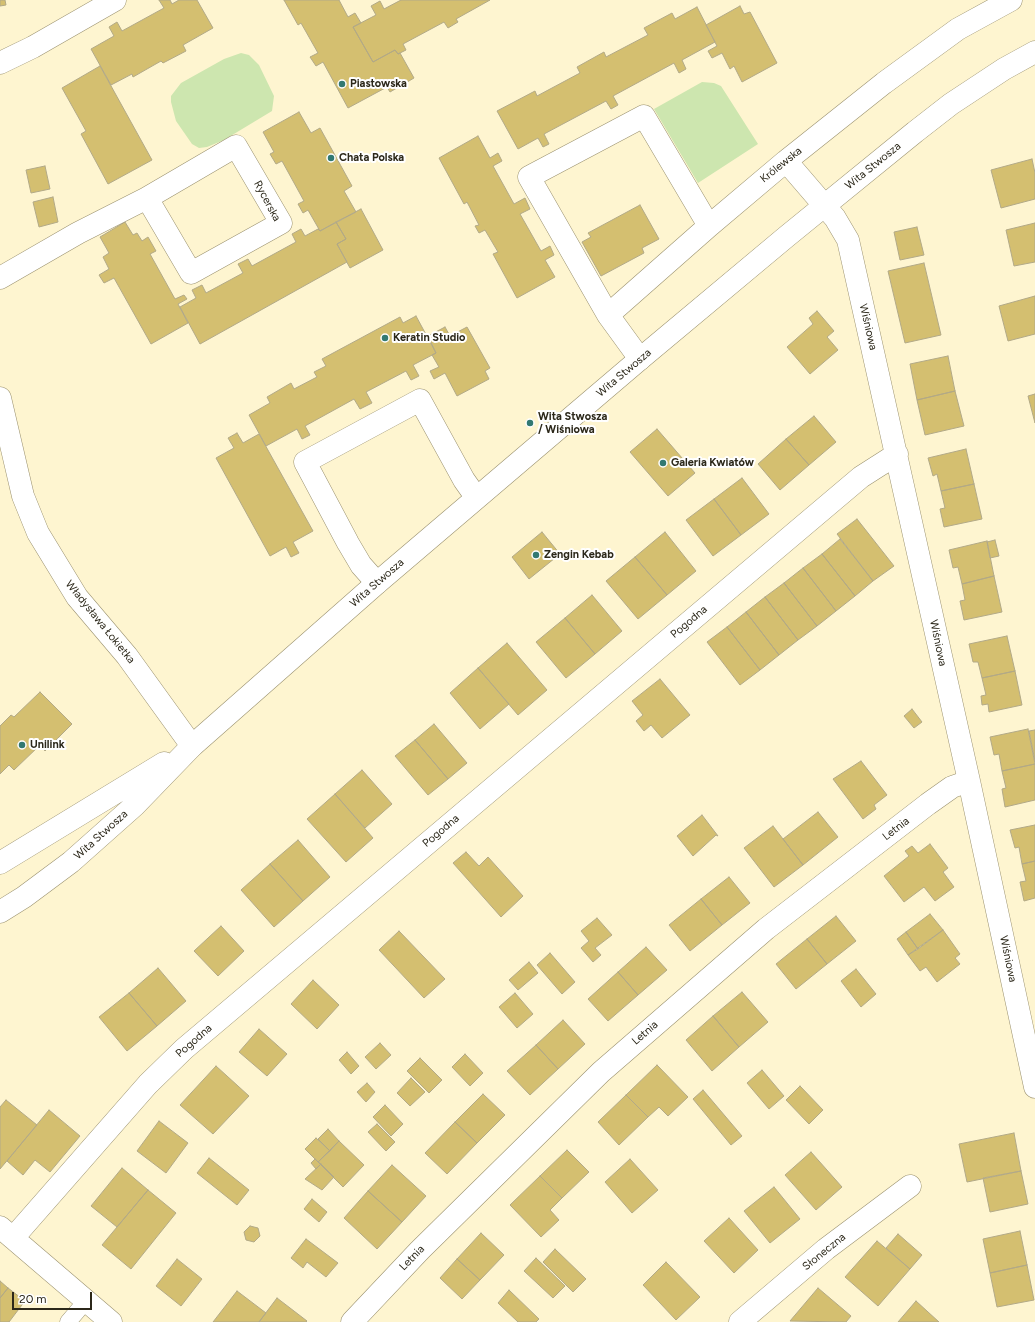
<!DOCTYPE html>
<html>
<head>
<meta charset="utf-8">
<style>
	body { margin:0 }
	#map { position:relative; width:1035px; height:1322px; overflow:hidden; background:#fef5d0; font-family:Figtree,sans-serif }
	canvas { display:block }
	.scale { position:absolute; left:12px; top:1292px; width:80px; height:18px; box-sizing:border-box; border:2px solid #2c281a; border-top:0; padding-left:5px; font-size:12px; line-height:14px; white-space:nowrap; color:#2c281a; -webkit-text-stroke:3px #fff; paint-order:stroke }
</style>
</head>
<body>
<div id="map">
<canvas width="1035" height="1322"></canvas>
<div class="scale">20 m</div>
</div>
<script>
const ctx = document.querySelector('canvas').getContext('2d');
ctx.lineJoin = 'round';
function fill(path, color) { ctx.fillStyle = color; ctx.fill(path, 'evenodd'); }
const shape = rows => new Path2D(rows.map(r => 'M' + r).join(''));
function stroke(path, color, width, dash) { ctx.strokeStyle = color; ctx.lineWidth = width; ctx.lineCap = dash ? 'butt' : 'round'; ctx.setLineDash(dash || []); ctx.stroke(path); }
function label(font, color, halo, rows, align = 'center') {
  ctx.font = font + ' Figtree,sans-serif'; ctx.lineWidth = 4; ctx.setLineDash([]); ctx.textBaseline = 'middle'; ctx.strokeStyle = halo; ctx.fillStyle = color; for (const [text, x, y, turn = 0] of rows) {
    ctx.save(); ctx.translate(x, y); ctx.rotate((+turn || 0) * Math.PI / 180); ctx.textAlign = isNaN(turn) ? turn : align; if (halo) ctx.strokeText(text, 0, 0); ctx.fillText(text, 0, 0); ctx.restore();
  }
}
fill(shape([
	[241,53,249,55,259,65,274,96,272,111,224,140,207,147,199,148,192,144,176,121,171,102,171,96,181,83,224,59],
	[702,82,714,83,721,86,758,144,698,183,654,109]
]), '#cde6af');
const building = shape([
	[0,0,5,0,6,5,0,6,0,0],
	[159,0,170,0,172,4,179,0,197,0,213,28,183,45,186,51,163,63,161,61,133,77,132,74,111,85,91,49,114,36,109,27,117,22,122,31,164,8,159,0],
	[284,0,339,0,348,17,355,13,361,23,353,27,373,62,395,50,398,54,400,53,414,78,390,92,387,87,348,108,323,62,316,66,310,57,318,53,301,23,298,25,284,0],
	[401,0,490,0,456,19,458,22,448,28,444,22,403,44,406,50,398,54,395,50,373,62,353,27,376,15,371,6,380,1,384,9,401,0],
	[740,6,744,14,750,12,777,63,742,82,734,66,730,69,722,53,712,58,708,51,717,46,706,25,740,6],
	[697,7,715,42,682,60,686,69,679,73,674,63,613,96,618,105,611,109,606,101,544,134,549,144,543,147,538,138,518,149,497,111,535,91,537,96,580,73,577,67,604,52,606,57,648,35,644,28,672,13,675,19,697,7],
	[100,66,152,160,108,184,81,134,86,131,62,88,100,66],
	[299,112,311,133,320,128,352,186,344,191,356,212,320,231,308,210,303,213,298,204,304,201,282,161,276,164,270,154,274,152,263,132,299,112],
	[478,136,490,158,498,153,502,161,493,166,514,204,525,198,530,209,520,214,541,251,550,246,554,255,545,260,555,277,517,298,493,254,498,252,485,230,479,233,475,226,479,225,467,202,464,204,439,158,478,136],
	[1032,159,1035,173,1035,199,1001,208,991,170,1032,159],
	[45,166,50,189,31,193,26,170,45,166],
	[53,197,58,222,39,227,33,202,53,197],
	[640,205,659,239,642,248,644,253,601,276,582,242,591,237,588,233,640,205],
	[361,209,383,250,350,268,337,244,346,239,336,222,361,209],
	[125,222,133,235,137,233,142,241,148,237,156,251,150,254,175,299,184,295,187,299,178,304,188,323,151,344,114,278,104,283,99,275,109,269,103,257,109,253,100,237,125,222],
	[336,222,346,239,337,244,347,262,200,344,180,307,196,298,192,290,202,285,206,293,243,273,238,264,248,259,252,266,296,242,292,234,301,229,305,236,318,229,320,231,336,222],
	[1035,223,1035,262,1014,266,1006,230,1035,223],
	[917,227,924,255,900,260,894,232,917,227],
	[924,263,941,335,905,343,888,271,924,263],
	[1035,296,1035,334,1008,341,999,306,1035,296],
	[817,311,834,331,827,337,838,350,810,374,787,347,813,324,809,318,817,311],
	[416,316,436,353,413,365,419,376,411,380,406,371,366,392,372,403,360,409,354,399,305,426,310,435,302,439,297,429,266,446,249,415,270,403,267,397,291,383,294,389,317,377,314,372,326,366,322,359,400,317,403,323,416,316],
	[445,327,450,336,467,327,490,368,485,371,489,379,457,396,445,373,434,379,430,371,439,367,432,355,436,353,428,336,445,327],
	[948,356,955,391,917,400,910,364,948,356],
	[955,391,964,426,925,435,917,400,955,391],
	[1035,394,1035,423,1028,396,1035,394],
	[814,416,836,442,809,465,786,439,814,416],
	[657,429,695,473,668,496,630,452,657,429],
	[237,433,243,443,259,434,313,531,293,542,299,553,291,557,286,547,270,556,216,458,234,448,228,438,237,433],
	[786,439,809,465,780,490,758,464,786,439],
	[966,449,974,484,941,491,937,474,933,476,928,458,966,449],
	[742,478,769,514,741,535,714,499,742,478],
	[974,484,982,519,944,527,940,509,945,508,941,491,974,484],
	[714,499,741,535,713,556,686,520,714,499],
	[857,519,894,566,873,581,837,534,857,519],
	[542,532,560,554,529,579,512,557,542,532],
	[665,532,696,571,667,595,635,557,665,532],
	[840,539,873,581,855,596,822,554,840,539],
	[995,540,999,556,990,558,987,542,995,540],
	[987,541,994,576,962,584,958,567,953,568,949,550,987,541],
	[822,554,855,596,836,611,803,568,822,554],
	[635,557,667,595,638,619,606,581,635,557],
	[803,568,836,611,817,626,784,583,803,568],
	[994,576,1002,612,964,620,960,601,965,600,962,584,994,576],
	[784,583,817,626,798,640,765,597,784,583],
	[592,595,622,631,595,654,565,618,592,595],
	[765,597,798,640,779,655,746,612,765,597],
	[746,612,779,655,760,670,727,627,746,612],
	[565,618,595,654,566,678,536,642,565,618],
	[727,627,760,670,740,685,707,642,727,627],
	[1007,636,1015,671,982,678,978,662,973,662,969,644,1007,636],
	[507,643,547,690,518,715,478,668,507,643],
	[478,668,509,704,480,729,450,693,478,668],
	[1015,671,1022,705,989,712,988,704,982,705,981,696,986,695,982,678,1015,671],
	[660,679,690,715,662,738,651,725,644,731,636,721,643,715,632,701,660,679],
	[40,692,72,724,45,751,40,745,14,770,9,765,0,774,0,726,11,715,14,717,40,692],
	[912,709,922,722,914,728,904,716,912,709],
	[434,724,467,763,448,779,415,740,434,724],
	[1028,729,1035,764,1002,771,999,754,994,755,990,737,1028,729],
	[1035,730,1035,761,1029,731,1035,730],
	[415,740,448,779,428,795,395,756,415,740],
	[861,761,887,795,874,805,876,809,863,819,833,779,861,761],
	[1035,764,1035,800,1005,807,1002,789,1006,788,1002,771,1035,764],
	[362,770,392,804,365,828,335,794,362,770],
	[335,794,373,838,346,862,307,819,335,794],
	[818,812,838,837,803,865,783,839,818,812],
	[702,815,718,836,716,835,693,856,677,836,702,815],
	[1035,825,1035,861,1022,864,1019,847,1015,848,1010,830,1035,825],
	[773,826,803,865,774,887,744,848,773,826],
	[298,840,330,877,303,901,270,864,298,840],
	[930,844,948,868,943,872,954,887,935,901,924,887,904,902,884,876,909,856,905,851,912,846,918,853,930,844],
	[466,852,479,866,488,857,523,896,501,917,453,863,466,852],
	[1035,861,1035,898,1024,901,1020,882,1026,881,1022,864,1035,861],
	[270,864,303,901,274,927,241,890,270,864],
	[729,877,750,903,722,925,701,899,729,877],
	[701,899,722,925,690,951,669,925,701,899],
	[930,914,943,930,918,949,906,932,930,914],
	[836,916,856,941,827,964,807,939,836,916],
	[597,918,612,935,595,948,601,955,593,962,581,948,589,941,581,931,597,918],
	[221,926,244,951,218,976,194,951,221,926],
	[943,930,960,954,955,958,960,964,937,982,926,967,920,971,908,955,943,930],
	[399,931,445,979,424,998,379,950,399,931],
	[906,932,918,949,908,955,897,939,906,932],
	[807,939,827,964,796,989,776,964,807,939],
	[646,947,667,970,638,995,618,972,646,947],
	[550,953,575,982,562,994,537,965,550,953],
	[529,962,538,973,518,990,509,980,529,962],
	[158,968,186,1001,157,1026,129,993,158,968],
	[856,969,876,994,861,1007,841,981,856,969],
	[618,972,638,995,608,1021,588,999,618,972],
	[313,980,339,1005,317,1029,291,1004,313,980],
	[742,992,768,1022,739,1047,713,1016,742,992],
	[129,993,157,1026,127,1051,99,1017,129,993],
	[515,993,533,1014,517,1028,499,1007,515,993],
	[713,1016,739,1047,712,1071,686,1040,713,1016],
	[563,1020,585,1044,558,1069,536,1045,563,1020],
	[259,1029,287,1054,267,1076,239,1052,259,1029],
	[380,1043,391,1055,376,1069,365,1057,380,1043],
	[536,1045,558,1069,530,1095,507,1071,536,1045],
	[347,1052,359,1066,351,1074,339,1060,347,1052],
	[465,1054,483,1073,470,1086,452,1067,465,1054],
	[420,1058,442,1080,429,1093,407,1071,420,1058],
	[657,1065,688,1097,668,1116,659,1107,648,1117,626,1095,657,1065],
	[216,1066,249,1096,213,1134,180,1105,216,1066],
	[762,1070,784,1096,769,1109,747,1083,762,1070],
	[411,1078,425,1092,410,1106,397,1093,411,1078],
	[367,1083,375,1092,366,1102,357,1092,367,1083],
	[800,1086,823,1110,809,1124,786,1100,800,1086],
	[703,1090,742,1136,731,1145,693,1099,703,1090],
	[483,1094,505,1115,477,1143,455,1122,483,1094],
	[626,1095,648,1117,619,1145,598,1122,626,1095],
	[6,1100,37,1125,0,1169,0,1107,6,1100],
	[385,1105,403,1124,391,1136,373,1117,385,1105],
	[49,1110,80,1136,50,1172,35,1160,23,1175,7,1161,49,1110],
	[159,1121,188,1143,166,1173,137,1151,159,1121],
	[455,1122,477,1143,447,1174,425,1153,455,1122],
	[377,1124,395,1142,386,1151,368,1132,377,1124],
	[328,1129,339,1141,330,1151,318,1139,328,1129],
	[1014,1133,1021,1171,967,1182,959,1144,1014,1133],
	[316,1138,330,1151,318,1162,305,1149,316,1138],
	[339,1141,364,1165,343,1187,318,1162,339,1141],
	[567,1150,589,1172,562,1198,540,1176,567,1150],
	[811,1152,842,1187,816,1210,785,1175,811,1152],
	[209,1158,249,1190,237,1205,197,1173,209,1158],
	[315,1159,321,1164,316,1169,311,1163,315,1159],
	[630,1159,658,1190,632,1213,605,1182,630,1159],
	[321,1164,334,1177,322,1190,305,1179,321,1164],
	[392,1165,426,1196,402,1222,368,1191,392,1165],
	[122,1168,148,1190,117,1227,91,1206,122,1168],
	[1021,1171,1028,1204,990,1212,983,1178,1021,1171],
	[540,1176,562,1198,550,1210,559,1220,541,1237,510,1205,540,1176],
	[774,1187,800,1219,770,1243,744,1211,774,1187],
	[148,1190,176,1213,131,1269,102,1245,148,1190],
	[368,1191,402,1222,377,1249,344,1218,368,1191],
	[312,1199,327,1212,319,1222,304,1209,312,1199],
	[729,1218,758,1250,734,1273,704,1241,729,1218],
	[250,1226,258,1228,260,1236,254,1242,246,1240,244,1232,250,1226],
	[1020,1231,1027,1265,990,1273,983,1239,1020,1231],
	[481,1233,504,1255,480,1280,457,1259,481,1233],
	[898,1234,922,1255,910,1269,886,1248,898,1234],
	[306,1239,338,1263,326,1277,307,1262,303,1268,291,1258,306,1239],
	[877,1241,910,1269,878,1306,845,1277,877,1241],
	[555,1249,586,1279,573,1292,543,1262,555,1249],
	[536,1258,565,1286,553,1298,524,1271,536,1258],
	[177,1259,202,1279,181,1306,156,1286,177,1259],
	[457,1259,480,1280,462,1299,440,1278,457,1259],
	[666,1262,700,1297,676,1320,643,1285,666,1262],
	[1027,1265,1034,1300,997,1307,990,1273,1027,1265],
	[0,1281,8,1288,0,1298,0,1281],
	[8,1288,25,1301,9,1322,0,1322,0,1298,8,1288],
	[818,1288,851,1316,846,1322,790,1321,818,1288],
	[509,1290,539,1319,536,1322,518,1322,498,1303,509,1290],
	[237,1291,266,1313,259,1322,213,1322,237,1291],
	[277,1298,307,1321,306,1322,259,1322,277,1298],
	[916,1301,939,1322,898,1322,916,1301]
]);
fill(building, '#d4bf70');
stroke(building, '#b2a987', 1);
const lane = shape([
	[68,1322,86,1301]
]);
const street = shape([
	[0,63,33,47,115,0],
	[786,161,835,218,848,240,969,781,1035,1087],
	[0,278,78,233,147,198,191,273,281,223,236,146,147,198],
	[608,315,529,177,644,116,709,226],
	[640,359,608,315,709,226,786,161,884,83,958,29,1011,0],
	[0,398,23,496,38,533,77,597,127,656,192,746],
	[377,583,361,565,348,543,305,462,420,400,464,480,476,497],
	[0,1227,111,1322],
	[13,1238,148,1084,184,1049,861,477,897,454],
	[352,1322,420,1250,601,1072,766,929,928,804,952,787,969,781],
	[740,1322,826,1249,910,1186]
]);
const secondary = shape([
	[0,863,164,763],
	[0,912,24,897,71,862,134,806,192,746,377,583,640,359,786,237,915,132,951,104,1004,69,1035,52]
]);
stroke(lane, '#9a916f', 17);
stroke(street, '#9a916f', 23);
stroke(secondary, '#9a916f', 23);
stroke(lane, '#fff', 16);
stroke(street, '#fff', 22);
stroke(secondary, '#fff', 22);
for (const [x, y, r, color] of [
	[342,84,4,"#327972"],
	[331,158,4,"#327972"],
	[385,338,4,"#327972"],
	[530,423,4,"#327972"],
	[663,463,4,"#327972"],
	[536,555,4,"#327972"],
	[22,745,4,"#327972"]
]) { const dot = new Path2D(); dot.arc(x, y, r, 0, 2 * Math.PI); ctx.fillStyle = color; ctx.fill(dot); stroke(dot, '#fff', 1.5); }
label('bold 11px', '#2c281a', '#fff', [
	["Piastowska",350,84],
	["Chata Polska",339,158],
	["Keratin Studio",393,338],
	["Wita Stwosza",538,417],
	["/ Wiśniowa",538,430],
	["Galeria Kwiatów",671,463],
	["Zengin Kebab",544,555],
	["Unilink",30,745]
], 'left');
label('11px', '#2c281a', '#fff', [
	["Królewska",781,165,-39],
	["Wita Stwosza",873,166,-39],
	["Rycerska",267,201,62],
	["Wiśniowa",868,327,77],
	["Wita Stwosza",624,373,-40],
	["Wita Stwosza",377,583,-41],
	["Władysława Łokietka",100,622,51],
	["Pogodna",689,622,-40],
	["Wiśniowa",938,643,78],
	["Letnia",896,829,-38],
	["Pogodna",441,831,-40],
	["Wita Stwosza",101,835,-42],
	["Wiśniowa",1008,959,78],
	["Letnia",645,1033,-41],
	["Pogodna",194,1041,-41],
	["Słoneczna",824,1252,-39],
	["Letnia",412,1258,-46]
]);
</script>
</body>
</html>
